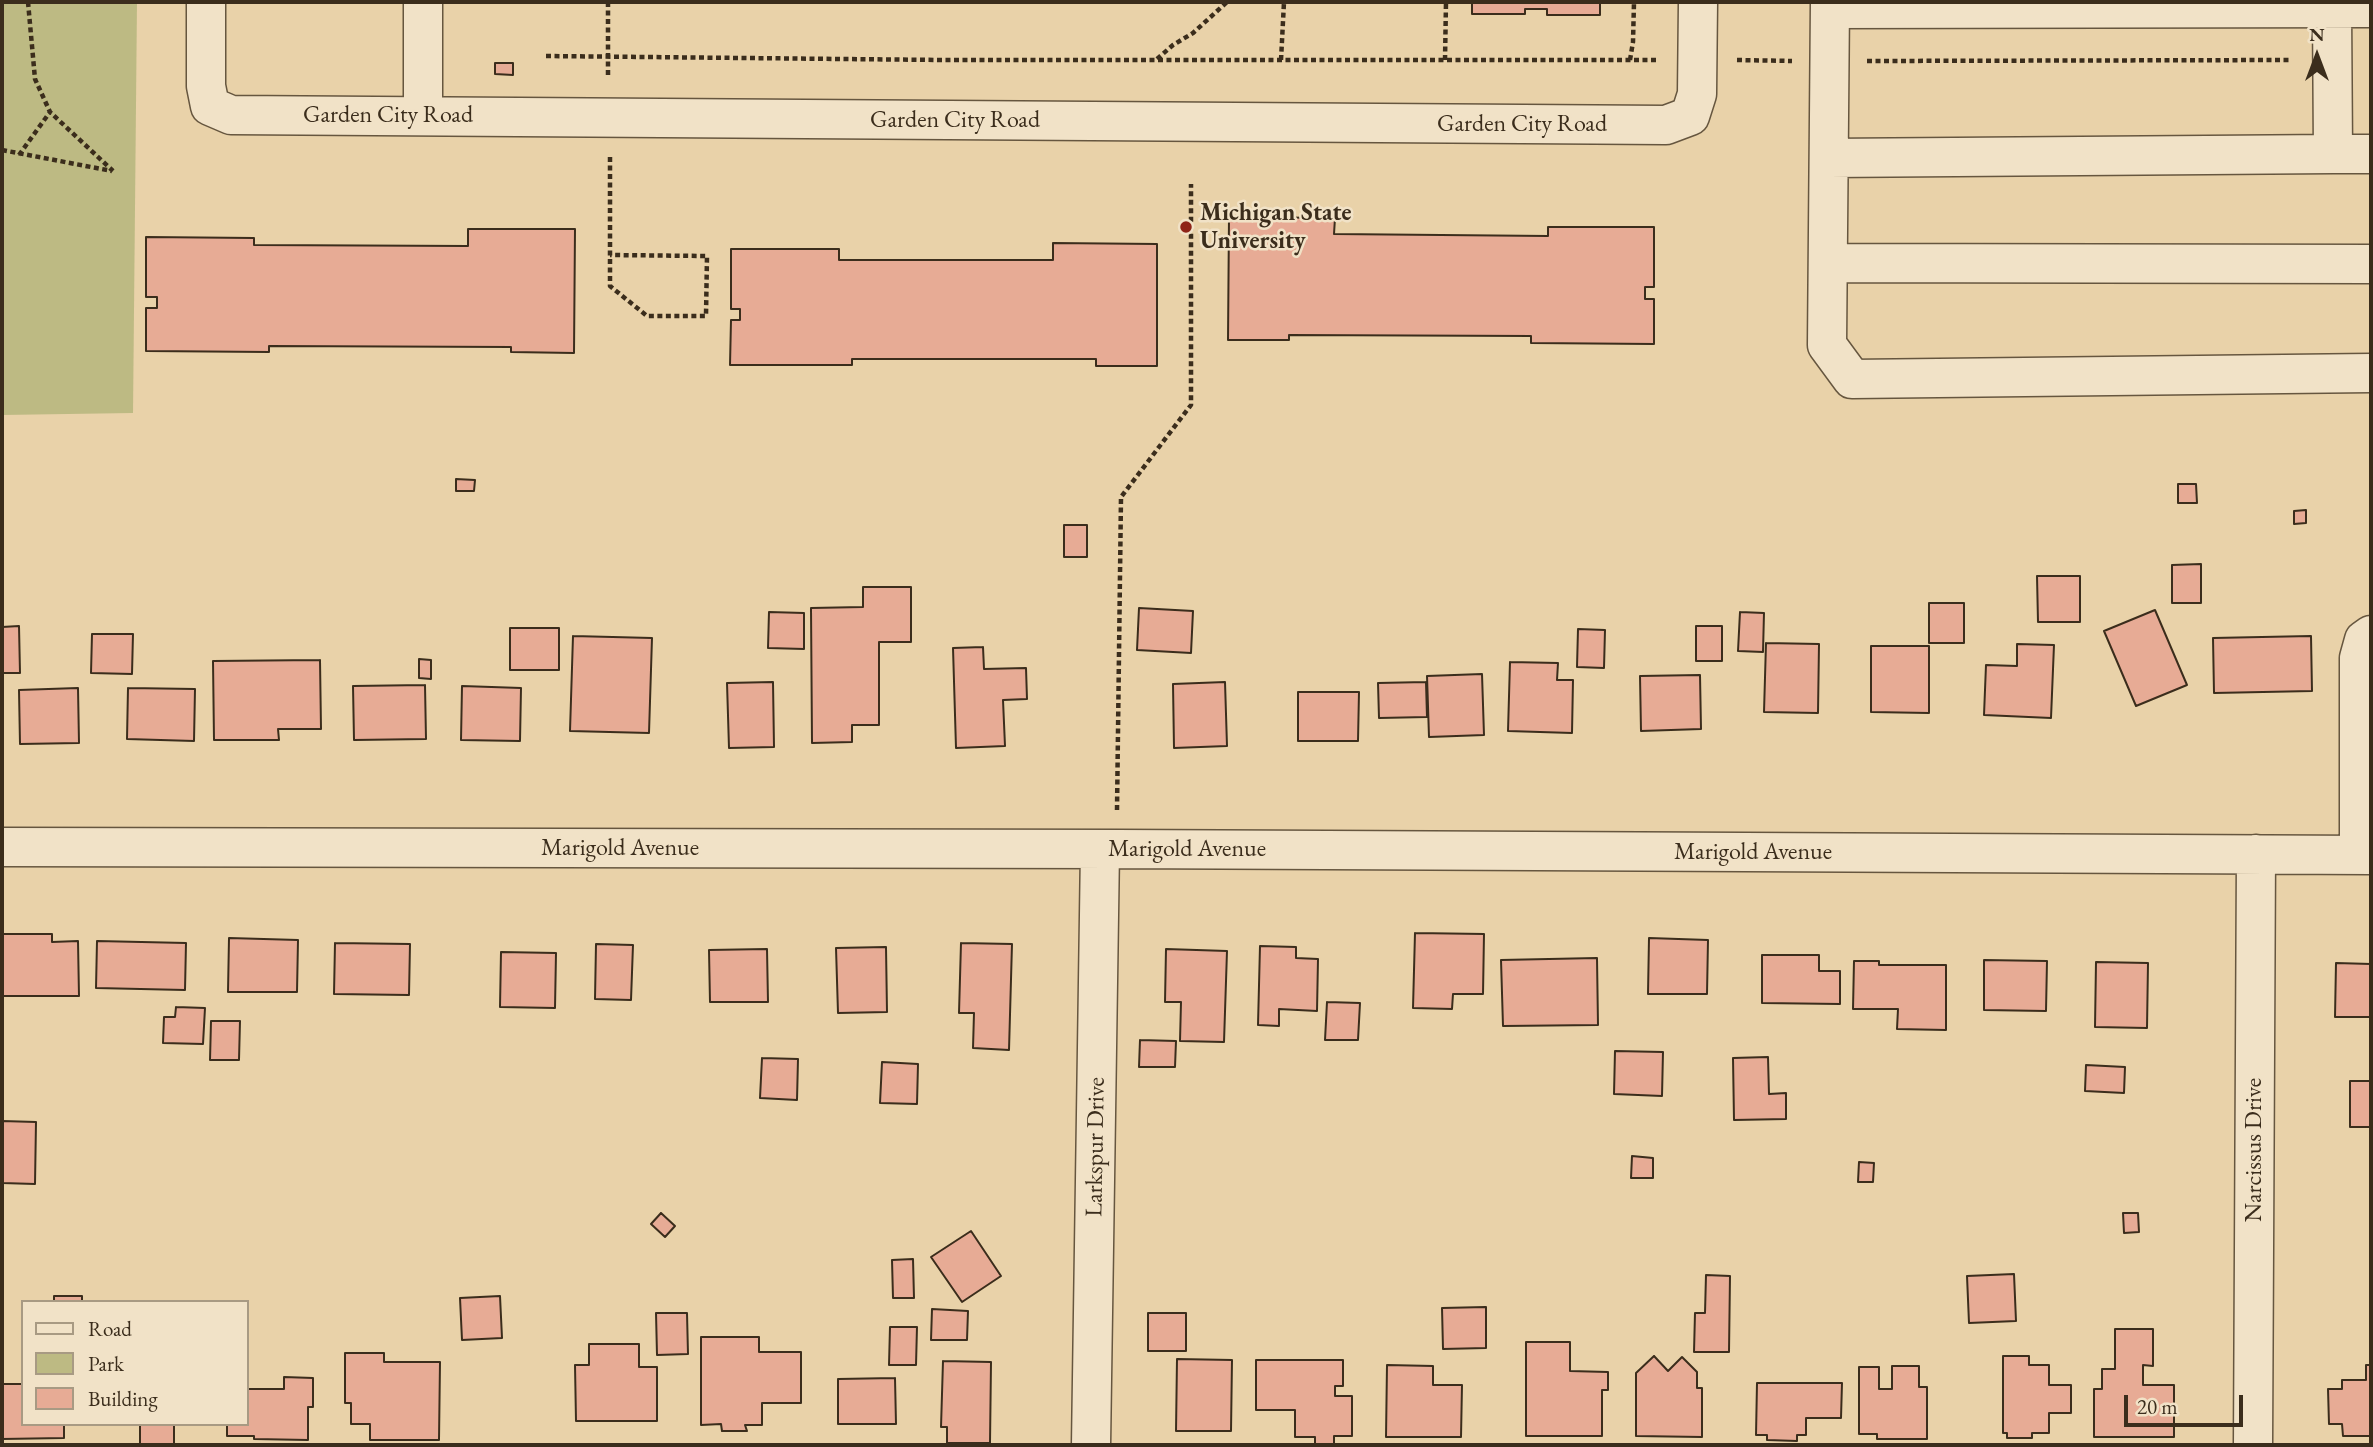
<!DOCTYPE html>
<html>
<head>
<meta charset="utf-8">
<style>
	body { margin:0 }
	#map { position:relative; width:2373px; height:1447px; overflow:hidden; background:#e9d2a9; font-family:"EB Garamond",serif }
	canvas { display:block }
	.frame { position:absolute; inset:0; border:4px solid #3b2d1c; pointer-events:none }
	.legend { position:absolute; left:21px; top:1300px; width:228px; height:126px; box-sizing:border-box; background:#f1e2c7; border:2px solid #a89a83; margin:0; padding:9px 12px; list-style:none; font-size:21px; color:#3b2d1c }
	.legend li { display:flex; align-items:center; gap:14px; height:35px }
	.legend b { width:35px; border:2px solid #a89a83 }
	.north { position:absolute; left:2282px; top:21px; width:70px; height:70px; -webkit-text-stroke:5px #f1e2c7; paint-order:stroke; rotate:0deg; font-size:19px; font-weight:700; line-height:28px; text-align:center; color:#3b2d1c }
	.north::after { content:''; display:block; margin:auto; width:24px; height:32px; background:#3b2d1c; clip-path:polygon(50% 0,100% 100%,50% 72%,0 100%) }
	.scale { position:absolute; left:2124px; top:1395px; width:119px; height:32px; box-sizing:border-box; border:4px solid #3b2d1c; border-top:0; padding-left:9px; font-size:21px; line-height:24px; white-space:nowrap; color:#3b2d1c; -webkit-text-stroke:5px #f1e2c7; paint-order:stroke }
</style>
</head>
<body>
<div id="map">
<canvas width="2373" height="1447"></canvas>
<div class="frame"></div>
<ul class="legend">
<li><b style="height:9px;background:#f1e2c7"></b>Road</li>
<li><b style="height:19px;background:#bdba83"></b>Park</li>
<li><b style="height:19px;background:#e7ab95"></b>Building</li>
</ul>
<div class="north">N</div>
<div class="scale">20 m</div>
</div>
<script>
const ctx = document.querySelector('canvas').getContext('2d');
ctx.lineJoin = 'round';
function fill(path, color) { ctx.fillStyle = color; ctx.fill(path, 'evenodd'); }
const shape = rows => new Path2D(rows.map(r => 'M' + r).join(''));
function stroke(path, color, width, dash) { ctx.strokeStyle = color; ctx.lineWidth = width; ctx.lineCap = dash ? 'butt' : 'round'; ctx.setLineDash(dash || []); ctx.stroke(path); }
function label(font, color, halo, rows, align = 'center') {
  ctx.font = font + ' "EB Garamond",serif'; ctx.lineWidth = 5; ctx.setLineDash([]); ctx.textBaseline = 'middle'; ctx.strokeStyle = halo; ctx.fillStyle = color; for (const [text, x, y, turn = 0] of rows) {
    ctx.save(); ctx.translate(x, y); ctx.rotate((+turn || 0) * Math.PI / 180); ctx.textAlign = isNaN(turn) ? turn : align; if (halo) ctx.strokeText(text, 0, 0); ctx.fillText(text, 0, 0); ctx.restore();
  }
}
fill(shape([
	[2,2,137,2,133,413,2,415]
]), '#bdba83');
const building = shape([
	[1472,2,1600,2,1600,15,1547,15,1547,9,1525,9,1525,14,1472,14,1472,2],
	[495,63,513,63,513,75,495,74,495,63],
	[1229,217,1335,218,1334,234,1548,236,1548,227,1654,227,1654,287,1645,287,1645,299,1654,299,1654,344,1531,343,1531,336,1289,335,1289,340,1228,340,1229,217],
	[468,229,575,229,574,353,511,352,511,347,269,346,269,352,146,351,146,308,157,308,157,297,146,297,146,237,254,238,254,245,468,246,468,229],
	[1053,243,1157,244,1157,366,1096,366,1096,359,852,359,852,365,730,365,731,320,740,320,740,309,731,309,731,249,839,249,839,260,1053,260,1053,243],
	[456,479,475,480,474,491,456,491,456,479],
	[2178,484,2196,484,2197,503,2178,503,2178,484],
	[2306,510,2306,523,2294,524,2294,511,2306,510],
	[1064,525,1087,525,1087,557,1064,557,1064,525],
	[2201,564,2201,603,2172,603,2172,565,2201,564],
	[2037,576,2080,576,2080,622,2038,622,2037,576],
	[863,587,911,587,911,642,879,642,879,725,852,725,852,742,812,743,811,608,863,607,863,587],
	[1929,603,1964,603,1964,643,1929,643,1929,603],
	[1139,608,1193,611,1191,653,1137,650,1139,608],
	[2155,610,2187,685,2136,706,2104,631,2155,610],
	[769,612,804,613,804,649,768,648,769,612],
	[1740,612,1764,613,1763,652,1738,651,1740,612],
	[19,626,20,673,2,673,2,627,19,626],
	[1696,626,1722,626,1722,661,1696,661,1696,626],
	[510,628,559,628,559,670,510,670,510,628],
	[1578,629,1605,630,1604,668,1577,667,1578,629],
	[92,634,133,634,132,674,91,673,92,634],
	[573,636,652,638,649,733,570,731,573,636],
	[2311,636,2312,691,2214,693,2213,638,2311,636],
	[1766,643,1819,644,1818,713,1764,712,1766,643],
	[2017,644,2054,645,2051,718,1984,715,1986,665,2017,666,2017,644],
	[1871,646,1929,646,1929,713,1871,712,1871,646],
	[983,647,984,669,1026,668,1027,699,1003,700,1005,746,956,748,953,648,983,647],
	[419,659,431,660,431,679,419,678,419,659],
	[320,660,321,729,278,729,279,740,214,740,213,661,320,660],
	[1510,662,1558,663,1557,680,1573,680,1572,733,1508,731,1510,662],
	[1482,674,1484,735,1429,737,1427,676,1482,674],
	[1700,675,1701,729,1641,731,1640,676,1700,675],
	[773,682,774,747,729,748,727,683,773,682],
	[1225,682,1227,746,1174,748,1173,684,1225,682],
	[1426,682,1427,717,1379,718,1378,683,1426,682],
	[425,685,426,739,354,740,353,686,425,685],
	[462,686,521,688,520,741,461,740,462,686],
	[78,688,79,743,20,744,19,690,78,688],
	[128,688,195,689,194,741,127,739,128,688],
	[1298,692,1359,692,1358,741,1298,741,1298,692],
	[1415,933,1484,934,1483,994,1453,994,1452,1009,1413,1008,1415,933],
	[2,934,52,934,52,942,78,941,79,996,2,996,2,934],
	[229,938,298,940,297,992,228,992,229,938],
	[1649,938,1708,940,1707,994,1648,994,1649,938],
	[97,941,186,943,185,990,96,988,97,941],
	[335,943,410,944,409,995,334,994,335,943],
	[961,943,1012,944,1009,1050,973,1048,974,1013,959,1013,961,943],
	[596,944,633,945,631,1000,595,999,596,944],
	[1260,946,1296,947,1296,958,1318,959,1317,1011,1279,1009,1279,1026,1258,1025,1260,946],
	[886,947,887,1012,838,1013,836,948,886,947],
	[767,949,768,1002,710,1002,709,950,767,949],
	[1166,949,1227,951,1224,1042,1180,1041,1181,1002,1165,1002,1166,949],
	[501,952,556,953,555,1008,500,1007,501,952],
	[1762,955,1819,955,1819,971,1840,971,1840,1004,1762,1003,1762,955],
	[1597,958,1598,1025,1503,1026,1501,960,1597,958],
	[1984,960,2047,961,2046,1011,1984,1010,1984,960],
	[1854,961,1879,961,1879,965,1946,965,1946,1030,1897,1029,1898,1009,1853,1009,1854,961],
	[2096,962,2148,963,2147,1028,2095,1027,2096,962],
	[2336,963,2371,964,2371,1017,2335,1017,2336,963],
	[1327,1002,1360,1003,1358,1040,1325,1040,1327,1002],
	[176,1007,205,1008,203,1044,163,1043,164,1017,175,1017,176,1007],
	[211,1021,240,1021,239,1060,210,1060,211,1021],
	[1140,1040,1176,1041,1175,1067,1139,1067,1140,1040],
	[1615,1051,1663,1052,1662,1096,1614,1094,1615,1051],
	[1768,1057,1769,1094,1786,1093,1786,1119,1734,1120,1733,1058,1768,1057],
	[762,1058,798,1059,797,1100,760,1098,762,1058],
	[882,1062,918,1064,917,1104,880,1103,882,1062],
	[2086,1065,2125,1067,2124,1093,2085,1091,2086,1065],
	[2350,1081,2371,1081,2371,1127,2350,1127,2350,1081],
	[2,1121,36,1122,35,1184,2,1183,2,1121],
	[1632,1156,1653,1158,1653,1178,1631,1178,1632,1156],
	[1859,1162,1874,1163,1873,1182,1858,1182,1859,1162],
	[661,1213,675,1226,665,1237,651,1224,661,1213],
	[2123,1213,2138,1213,2139,1232,2124,1233,2123,1213],
	[971,1231,1001,1276,962,1302,931,1257,971,1231],
	[913,1259,914,1298,893,1298,892,1260,913,1259],
	[2014,1274,2016,1321,1969,1323,1967,1276,2014,1274],
	[1706,1275,1730,1276,1729,1352,1694,1352,1695,1313,1705,1313,1706,1275],
	[54,1296,82,1296,82,1302,54,1302,54,1296],
	[500,1296,502,1338,462,1340,460,1298,500,1296],
	[1486,1307,1486,1348,1443,1349,1442,1308,1486,1307],
	[932,1309,968,1311,967,1340,931,1340,932,1309],
	[656,1313,687,1313,688,1354,657,1355,656,1313],
	[1148,1313,1186,1313,1186,1351,1148,1351,1148,1313],
	[890,1327,917,1327,916,1365,889,1365,890,1327],
	[2115,1329,2153,1329,2153,1366,2143,1365,2143,1385,2174,1385,2174,1437,2094,1437,2094,1389,2102,1389,2102,1369,2115,1369,2115,1329],
	[701,1337,759,1337,759,1352,801,1352,801,1403,762,1403,762,1425,745,1425,747,1431,722,1431,721,1424,701,1425,701,1337],
	[1526,1342,1570,1342,1570,1371,1608,1372,1608,1390,1602,1390,1602,1436,1526,1436,1526,1342],
	[589,1344,639,1344,639,1367,657,1367,657,1421,576,1421,575,1365,589,1365,589,1344],
	[345,1353,384,1353,384,1362,440,1362,439,1440,370,1440,370,1424,351,1424,351,1403,345,1403,345,1353],
	[1654,1356,1668,1371,1682,1357,1697,1372,1697,1388,1702,1388,1702,1437,1636,1436,1636,1373,1654,1356],
	[2003,1356,2029,1356,2029,1365,2049,1365,2049,1385,2071,1385,2071,1413,2049,1413,2049,1433,2032,1433,2032,1438,2007,1438,2007,1433,2003,1433,2003,1356],
	[1177,1359,1232,1360,1231,1431,1176,1431,1177,1359],
	[1256,1360,1343,1360,1343,1386,1335,1386,1335,1396,1352,1396,1352,1436,1334,1436,1334,1445,1315,1445,1315,1437,1295,1437,1295,1410,1256,1410,1256,1360],
	[943,1361,991,1362,990,1443,947,1443,947,1427,941,1427,943,1361],
	[1387,1365,1433,1366,1433,1385,1462,1385,1461,1437,1386,1437,1387,1365],
	[2366,1365,2371,1365,2371,1436,2343,1436,2342,1424,2329,1424,2328,1389,2342,1389,2342,1380,2366,1380,2366,1365],
	[1892,1366,1919,1366,1919,1387,1927,1387,1927,1439,1877,1439,1877,1434,1859,1434,1859,1367,1879,1367,1879,1389,1892,1389,1892,1366],
	[284,1377,313,1378,313,1407,308,1407,308,1440,254,1439,254,1436,227,1436,227,1424,247,1424,247,1389,284,1389,284,1377],
	[895,1378,896,1424,838,1424,838,1379,895,1378],
	[1757,1383,1842,1383,1841,1418,1806,1418,1806,1435,1797,1435,1797,1441,1767,1440,1767,1435,1756,1435,1757,1383],
	[2,1384,23,1384,23,1424,64,1424,64,1438,2,1439,2,1384],
	[111,1424,174,1424,174,1444,140,1444,140,1425,111,1424]
]);
fill(building, '#e7ab95');
stroke(building, '#3b2d1c', 2);
const minor = shape([
	[206,2,206,86,210,106,231,115,1666,125,1690,116,1697,94,1698,2],
	[423,2,423,115],
	[1830,2,1827,345,1852,379,2371,373],
	[1830,9,2371,8],
	[2333,154,2371,154],
	[1829,158,2333,154,2332,8],
	[1828,263,2371,264],
	[2,847,1117,849,2371,855],
	[2359,855,2359,658,2364,640,2371,635],
	[1091,1445,1100,849],
	[2253,1445,2256,854]
]);
stroke(minor, '#66563f', 41);
stroke(shape([
	[28,2,35,79,50,112,113,171],
	[608,2,608,78],
	[546,56,941,60,1659,60],
	[1157,59,1173,45,1193,33,1227,2],
	[1281,60,1284,2],
	[1445,60,1446,2],
	[1630,60,1633,42,1634,2],
	[1737,60,1792,61],
	[1867,61,2292,60],
	[2,150,112,171],
	[19,155,50,112],
	[610,157,610,286,647,316,706,316,707,256,610,255],
	[1117,810,1121,497,1191,405,1191,184]
]), '#3b2d1c', 4.5, [5, 3.5]);
stroke(minor, '#f1e2c7', 38);
for (const [x, y, r, color] of [
	[1186,227,7,"#8f2418"]
]) { const dot = new Path2D(); dot.arc(x, y, r, 0, 2 * Math.PI); ctx.fillStyle = color; ctx.fill(dot); stroke(dot, '#f1e2c7', 2.5); }
label('24px', '#3b2d1c', '#f1e2c7', [
	["Garden City Road",388,115],
	["Garden City Road",955,120],
	["Garden City Road",1522,124],
	["Marigold Avenue",620,848],
	["Marigold Avenue",1187,849],
	["Marigold Avenue",1753,852],
	["Larkspur Drive",1096,1147,-89],
	["Narcissus Drive",2254,1150,-90]
]);
label('bold 24px', '#3b2d1c', '#f1e2c7', [
	["Michigan State",1200,213],
	["University",1200,241]
], 'left');
</script>
</body>
</html>
